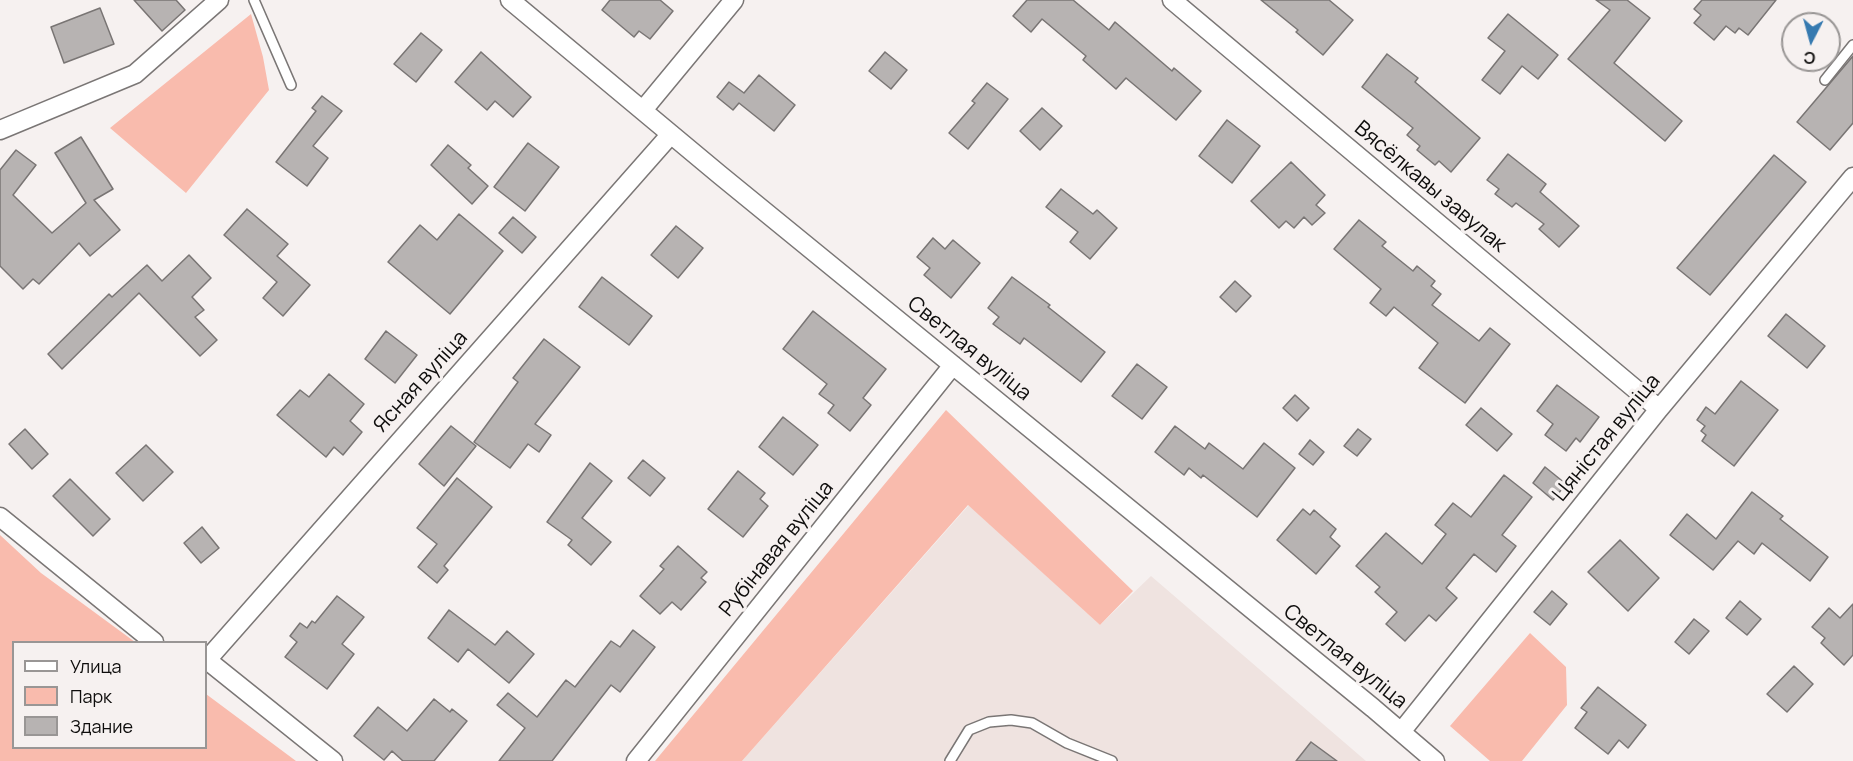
<!DOCTYPE html>
<html>
<head>
<meta charset="utf-8">
<style>
	body { margin:0 }
	#map { position:relative; width:1853px; height:761px; overflow:hidden; background:#f6f1f0; font-family:Manrope,sans-serif }
	canvas { display:block }
	.legend { position:absolute; left:12px; top:641px; width:195px; height:108px; box-sizing:border-box; background:#f6f1f0; border:2px solid #999695; margin:0; padding:8px 10px; list-style:none; font-size:18px; color:#0e0d0c }
	.legend li { display:flex; align-items:center; gap:12px; height:30px }
	.legend b { width:30px; border:2px solid #999695 }
	.north { position:absolute; left:1781px; top:12px; width:60px; height:60px; box-sizing:border-box; background:#f6f1f0; border:2px solid #999695; border-radius:50%; rotate:186deg; font-size:16px; font-weight:700; line-height:24px; text-align:center; color:#0e0d0c }
	.north::after { content:''; display:block; margin:auto; width:21px; height:27px; background:#367ab0; clip-path:polygon(50% 0,100% 100%,50% 72%,0 100%) }
</style>
</head>
<body>
<div id="map">
<canvas width="1853" height="761"></canvas>
<ul class="legend">
<li><b style="height:8px;background:#fff"></b>Улица</li>
<li><b style="height:16px;background:#f9bbad"></b>Парк</li>
<li><b style="height:16px;background:#b7b3b2"></b>Здание</li>
</ul>
<div class="north">С</div>
</div>
<script>
const ctx = document.querySelector('canvas').getContext('2d');
ctx.lineJoin = 'round';
function fill(path, color) { ctx.fillStyle = color; ctx.fill(path, 'evenodd'); }
const shape = rows => new Path2D(rows.map(r => 'M' + r).join(''));
function stroke(path, color, width, dash) { ctx.strokeStyle = color; ctx.lineWidth = width; ctx.lineCap = dash ? 'butt' : 'round'; ctx.setLineDash(dash || []); ctx.stroke(path); }
function label(font, color, halo, rows, align = 'center') {
  ctx.font = font + ' Manrope,sans-serif'; ctx.lineWidth = 6; ctx.setLineDash([]); ctx.textBaseline = 'middle'; ctx.strokeStyle = halo; ctx.fillStyle = color; for (const [text, x, y, turn = 0] of rows) {
    ctx.save(); ctx.translate(x, y); ctx.rotate((+turn || 0) * Math.PI / 180); ctx.textAlign = isNaN(turn) ? turn : align; if (halo) ctx.strokeText(text, 0, 0); ctx.fillText(text, 0, 0); ctx.restore();
  }
}
fill(shape([
	[969,505,1100,625,1151,576,1366,761,742,761]
]), '#efe3e0');
fill(shape([
	[251,14,263,57,269,90,186,193,110,128],
	[946,410,1133,591,1100,625,968,505,742,761,655,761],
	[0,535,41,573,135,642,14,642,14,748,206,748,206,694,296,761,0,761],
	[1530,633,1566,667,1567,705,1522,761,1490,761,1450,726]
]), '#f9bbad');
const building = shape([
	[134,0,176,0,185,10,162,31,134,0],
	[610,0,660,0,673,11,650,39,639,31,634,37,602,10,610,0],
	[1027,0,1073,0,1109,30,1115,22,1172,71,1174,68,1201,91,1176,120,1126,78,1116,89,1083,60,1086,56,1042,19,1031,32,1013,16,1027,0],
	[1261,0,1329,0,1353,20,1323,55,1296,32,1298,30,1261,0],
	[1596,0,1627,0,1650,18,1614,63,1682,121,1665,141,1568,59,1610,10,1596,0],
	[1702,0,1776,0,1748,35,1739,28,1735,33,1726,26,1714,40,1694,23,1701,15,1694,9,1702,0],
	[100,8,114,44,64,63,51,27,100,8],
	[1508,14,1558,55,1538,79,1522,66,1500,94,1482,80,1505,51,1488,38,1508,14],
	[421,33,442,50,416,82,394,64,421,33],
	[481,52,531,97,513,117,495,101,487,110,455,82,481,52],
	[885,52,907,70,891,89,869,71,885,52],
	[1387,54,1418,78,1415,82,1480,138,1451,172,1439,161,1435,165,1417,150,1420,146,1407,135,1413,128,1362,87,1387,54],
	[1853,56,1853,123,1830,150,1797,122,1853,56],
	[759,75,795,105,774,131,739,103,733,110,717,97,729,82,744,93,759,75],
	[987,83,1008,99,968,149,949,133,975,103,972,101,987,83],
	[322,96,342,111,313,146,328,158,307,186,276,162,316,111,312,108,322,96],
	[1042,108,1062,126,1040,150,1020,131,1042,108],
	[1227,120,1260,146,1232,183,1199,156,1227,120],
	[81,137,113,189,94,200,120,230,90,256,79,243,39,284,33,279,23,289,0,266,0,170,16,150,36,165,13,195,52,233,86,203,55,153,81,137],
	[528,143,559,167,525,211,494,187,528,143],
	[448,145,471,165,468,168,488,186,472,204,431,165,448,145],
	[1508,154,1546,184,1540,192,1579,226,1559,247,1539,229,1544,224,1516,203,1512,207,1495,194,1499,189,1487,180,1508,154],
	[1774,155,1806,182,1710,295,1677,268,1774,155],
	[1291,162,1325,195,1316,205,1325,213,1312,225,1304,217,1294,228,1286,221,1279,228,1251,201,1291,162],
	[1061,189,1093,214,1097,210,1117,228,1090,259,1070,242,1078,232,1046,207,1061,189],
	[247,209,288,244,277,256,310,285,283,316,263,298,277,282,224,235,247,209],
	[459,214,503,251,450,314,388,262,420,225,437,240,459,214],
	[513,217,536,237,522,253,499,233,513,217],
	[1359,220,1386,242,1382,246,1413,271,1417,266,1435,281,1431,286,1441,294,1432,305,1479,341,1490,328,1510,344,1465,403,1419,368,1438,343,1394,307,1386,316,1370,303,1381,289,1334,249,1359,220],
	[676,226,703,248,678,278,651,255,676,226],
	[933,238,945,249,953,240,980,263,951,298,924,275,930,268,917,257,933,238],
	[189,255,211,278,192,297,204,310,195,317,217,340,200,356,139,293,62,369,48,354,109,294,112,297,147,265,162,281,189,255],
	[602,277,652,316,629,345,579,307,602,277],
	[1012,277,1050,305,1048,307,1105,352,1081,382,1024,338,1020,344,993,324,999,317,988,308,1012,277],
	[1235,281,1251,296,1236,312,1220,297,1235,281],
	[813,311,886,369,863,398,871,405,850,431,828,413,834,405,819,394,827,384,783,349,813,311],
	[1786,314,1825,346,1807,368,1768,336,1786,314],
	[386,331,417,355,395,383,365,359,386,331],
	[544,339,580,367,535,424,551,435,539,452,528,444,510,468,474,442,518,382,513,378,544,339],
	[1137,364,1167,387,1142,419,1112,396,1137,364],
	[329,374,364,404,350,421,362,432,343,455,334,447,326,457,277,415,300,390,309,397,329,374],
	[1741,381,1778,410,1734,466,1702,441,1706,435,1701,431,1705,426,1697,420,1706,407,1715,414,1741,381],
	[1557,385,1599,417,1580,442,1576,438,1566,451,1545,435,1553,424,1537,411,1557,385],
	[1295,395,1309,408,1297,421,1283,408,1295,395],
	[1481,408,1512,434,1497,451,1466,425,1481,408],
	[783,417,818,445,793,475,759,447,783,417],
	[451,426,476,446,444,486,419,464,451,426],
	[1175,426,1205,449,1209,443,1243,469,1264,443,1295,468,1257,517,1203,475,1201,478,1189,468,1184,475,1155,452,1175,426],
	[25,429,48,454,32,469,9,444,25,429],
	[1358,429,1371,439,1357,456,1344,446,1358,429],
	[1310,440,1324,452,1313,465,1299,454,1310,440],
	[146,445,173,472,143,501,116,473,146,445],
	[643,460,665,478,650,496,628,478,643,460],
	[590,463,612,481,582,518,611,542,591,565,568,545,572,540,547,522,590,463],
	[1545,467,1566,484,1553,500,1533,483,1545,467],
	[738,471,765,493,760,499,768,506,743,537,708,509,738,471],
	[1504,475,1532,497,1502,535,1516,546,1496,572,1474,554,1446,588,1457,598,1436,621,1429,615,1405,641,1386,624,1397,612,1375,592,1380,587,1356,566,1386,533,1422,564,1446,534,1435,525,1453,503,1471,517,1504,475],
	[457,478,492,507,444,566,448,570,437,583,418,567,437,544,417,528,457,478],
	[70,479,110,519,93,536,53,496,70,479],
	[1752,492,1783,516,1780,519,1828,557,1810,581,1762,543,1754,554,1738,541,1713,570,1670,535,1687,514,1716,539,1752,492],
	[1303,509,1310,515,1314,510,1336,529,1330,537,1340,546,1316,574,1277,540,1303,509],
	[202,527,219,548,201,563,184,543,202,527],
	[1620,540,1659,578,1628,611,1588,572,1620,540],
	[678,546,707,572,701,578,706,582,681,610,672,602,660,614,640,596,664,569,660,566,678,546],
	[1552,591,1567,604,1550,625,1534,612,1552,591],
	[337,596,364,617,342,644,354,654,327,689,285,657,297,642,290,636,300,623,307,628,312,621,315,623,337,596],
	[1740,601,1761,619,1747,635,1726,618,1740,601],
	[1853,604,1853,655,1844,665,1821,643,1825,638,1812,627,1829,608,1840,618,1853,604],
	[449,610,495,645,507,631,534,654,509,683,468,649,458,662,428,638,449,610],
	[1694,619,1709,631,1689,654,1675,642,1694,619],
	[633,630,655,647,620,692,611,685,552,761,499,761,525,728,497,705,508,693,537,717,566,680,575,687,611,641,620,647,633,630],
	[1794,666,1813,684,1787,712,1767,694,1794,666],
	[1598,687,1646,725,1628,748,1619,740,1608,754,1575,728,1587,712,1581,708,1598,687],
	[434,699,450,712,452,709,467,721,434,761,403,761,392,751,384,760,354,736,378,707,407,731,434,699],
	[1311,742,1337,761,1296,761,1311,742]
]);
fill(building, '#b7b3b2');
stroke(building, '#797574', 1.5);
const lane = shape([
	[254,0,291,85],
	[1825,80,1853,45],
	[950,761,969,730,989,722,1011,720,1032,723,1067,743,1112,761]
]);
const street = shape([
	[510,0,720,175,1373,708,1435,761],
	[1172,0,1659,409],
	[643,110,734,0],
	[0,130,135,74,219,0],
	[0,517,154,642],
	[207,660,333,761],
	[206,661,671,134],
	[1401,732,1659,409,1853,177],
	[636,761,953,365]
]);
stroke(lane, '#7a7675', 12);
stroke(street, '#7a7675', 21);
stroke(lane, '#fff', 9);
stroke(street, '#fff', 18);
label('21px', '#0e0d0c', '#f6f1f0', [
	["Вясёлкавы завулак",1430,187,40],
	["Светлая вуліца",969,349,39],
	["Ясная вуліца",421,382,-48],
	["Цяністая вуліца",1607,438,-51],
	["Рубінавая вуліца",777,549,-51],
	["Светлая вуліца",1345,657,39]
]);
</script>
</body>
</html>
